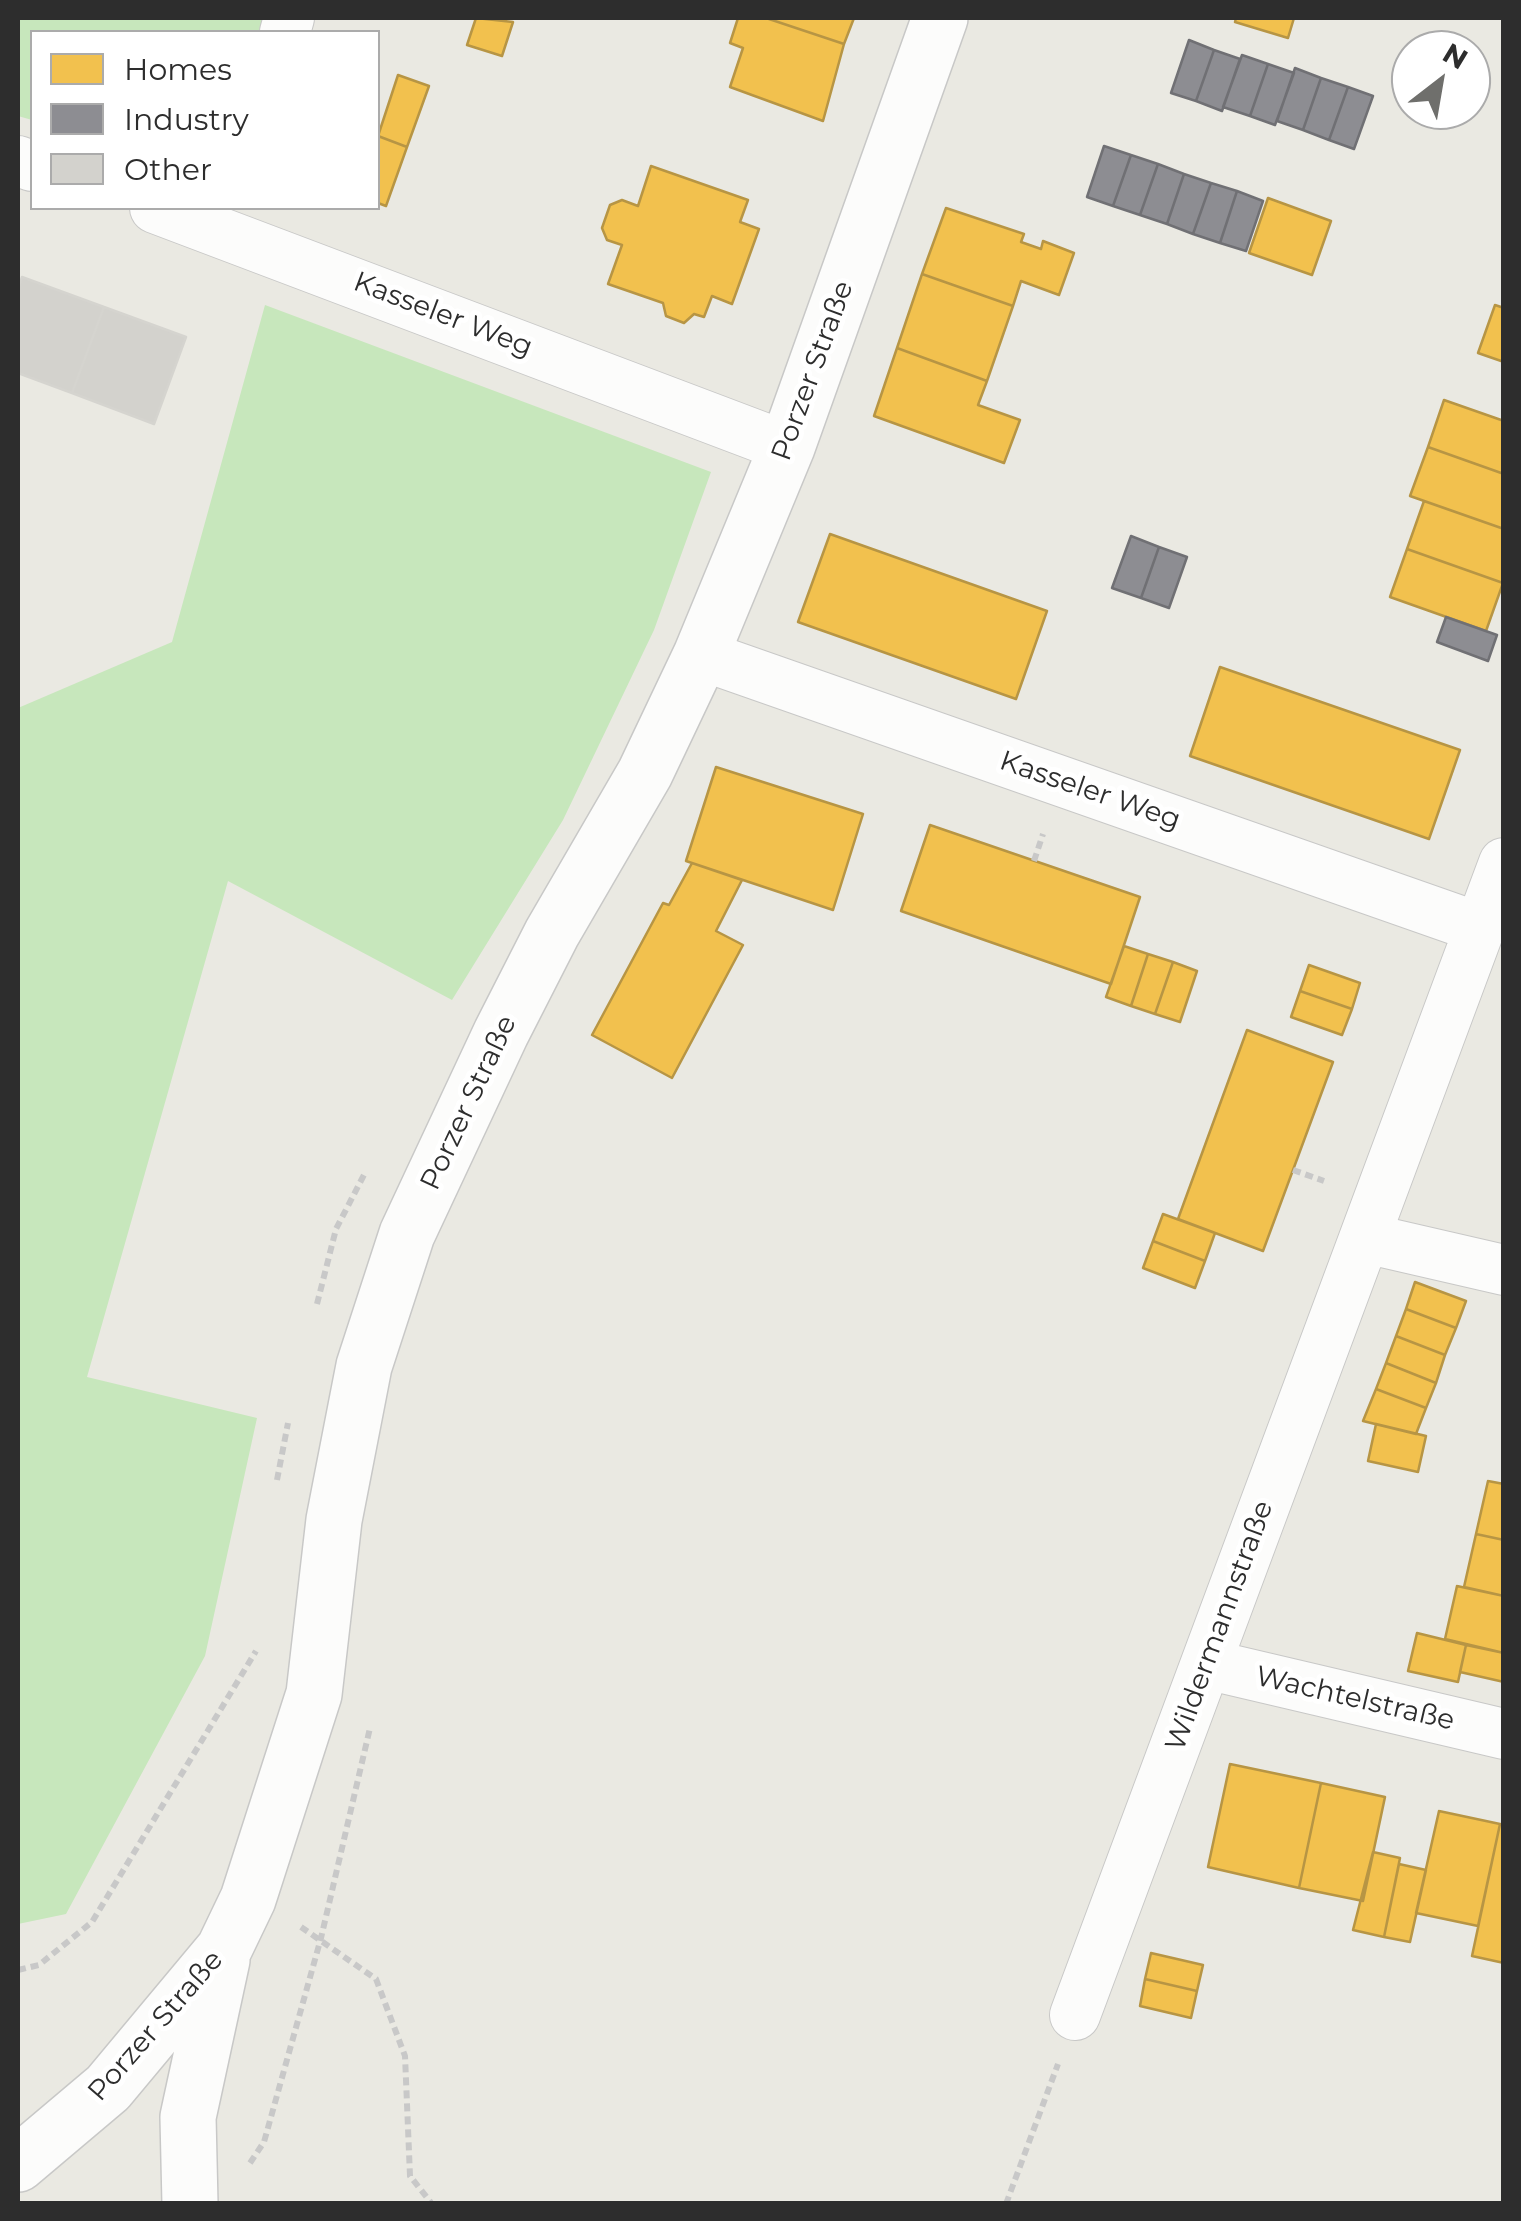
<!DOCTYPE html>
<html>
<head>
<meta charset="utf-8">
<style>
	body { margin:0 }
	#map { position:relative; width:1521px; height:2221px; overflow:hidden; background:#eae9e2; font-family:Montserrat,sans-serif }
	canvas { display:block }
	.frame { position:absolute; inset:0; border:20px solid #2d2d2d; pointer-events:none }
	.legend { position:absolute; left:30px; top:30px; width:350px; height:180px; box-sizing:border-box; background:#fff; border:2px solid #ababab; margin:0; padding:12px 18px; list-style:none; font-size:30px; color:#2d2d2d }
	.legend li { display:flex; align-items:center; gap:20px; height:50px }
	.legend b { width:50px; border:2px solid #ababab }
	.north { position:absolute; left:1391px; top:30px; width:100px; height:100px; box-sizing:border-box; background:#fff; border:2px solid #ababab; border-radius:50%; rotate:31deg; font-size:28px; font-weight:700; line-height:40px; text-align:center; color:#2d2d2d }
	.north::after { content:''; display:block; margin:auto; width:35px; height:45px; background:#6f6f6c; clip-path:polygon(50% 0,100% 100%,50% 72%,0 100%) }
</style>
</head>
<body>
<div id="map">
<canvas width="1521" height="2221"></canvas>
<div class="frame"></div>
<ul class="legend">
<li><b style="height:28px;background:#f2c14e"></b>Homes</li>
<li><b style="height:28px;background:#8d8d92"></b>Industry</li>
<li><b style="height:28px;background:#d3d2cd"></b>Other</li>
</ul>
<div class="north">N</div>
</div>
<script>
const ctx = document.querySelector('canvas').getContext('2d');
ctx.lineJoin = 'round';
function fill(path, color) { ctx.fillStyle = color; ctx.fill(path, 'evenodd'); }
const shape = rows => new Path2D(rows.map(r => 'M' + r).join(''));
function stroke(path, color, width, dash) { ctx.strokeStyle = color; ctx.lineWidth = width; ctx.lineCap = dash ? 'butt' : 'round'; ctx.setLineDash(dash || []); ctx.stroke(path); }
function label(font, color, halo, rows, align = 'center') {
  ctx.font = font + ' Montserrat,sans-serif'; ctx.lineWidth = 10; ctx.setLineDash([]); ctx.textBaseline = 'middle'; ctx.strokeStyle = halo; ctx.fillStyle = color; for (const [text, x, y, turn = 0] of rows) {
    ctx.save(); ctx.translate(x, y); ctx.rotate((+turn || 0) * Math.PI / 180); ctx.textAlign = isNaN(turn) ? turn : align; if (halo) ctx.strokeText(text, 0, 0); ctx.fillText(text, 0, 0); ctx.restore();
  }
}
fill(shape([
	[18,18,270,18,266,32,32,32,32,120,18,116],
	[265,305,711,472,654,630,563,820,452,1000,228,881,87,1377,257,1418,205,1656,66,1914,18,1924,18,708,172,642]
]), '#c7e7bc');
const homes = shape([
	[476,18,513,22,502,56,467,45,476,18],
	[738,18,766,18,844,44,823,121,730,87,743,48,730,43,738,18],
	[766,18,854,18,844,44,766,18],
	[1236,18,1294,18,1288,38,1235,22,1236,18],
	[398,75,429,86,407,147,378,136,398,75],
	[378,136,407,147,386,206,378,203,378,136],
	[651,166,748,200,740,222,759,229,732,304,712,296,704,317,694,314,684,323,666,316,663,303,608,284,622,245,607,240,602,228,610,205,622,200,638,206,651,166],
	[1268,198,1331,221,1312,275,1249,253,1268,198],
	[946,208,1024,234,1021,242,1041,249,1043,241,1074,253,1059,295,1021,281,1013,306,922,274,946,208],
	[922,274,1013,306,987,381,897,348,922,274],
	[1495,305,1504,308,1504,362,1478,353,1495,305],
	[897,348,987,381,978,405,1020,420,1004,463,874,416,897,348],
	[1444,400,1504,421,1504,474,1428,447,1444,400],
	[1428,447,1504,474,1504,529,1410,496,1428,447],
	[1424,501,1504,529,1503,583,1407,549,1424,501],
	[830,534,1047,611,1016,699,798,622,830,534],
	[1407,549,1503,583,1486,631,1390,597,1407,549],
	[1220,667,1460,750,1429,839,1190,756,1220,667],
	[716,767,863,814,833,910,686,861,716,767],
	[930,825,1140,897,1111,984,901,911,930,825],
	[692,863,742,880,716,931,743,945,672,1078,592,1035,663,903,669,905,692,863],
	[1124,946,1148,954,1131,1006,1106,997,1124,946],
	[1148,954,1173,962,1155,1014,1131,1006,1148,954],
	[1173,962,1197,971,1180,1022,1155,1014,1173,962],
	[1309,965,1360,983,1352,1009,1300,991,1309,965],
	[1300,991,1352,1009,1342,1035,1291,1017,1300,991],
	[1247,1030,1333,1062,1263,1251,1178,1219,1247,1030],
	[1163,1214,1215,1233,1205,1261,1153,1241,1163,1214],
	[1153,1241,1205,1261,1195,1288,1143,1268,1153,1241],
	[1415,1282,1466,1301,1456,1328,1406,1309,1415,1282],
	[1406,1309,1456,1328,1445,1355,1396,1336,1406,1309],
	[1396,1336,1445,1355,1436,1383,1386,1363,1396,1336],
	[1386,1363,1436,1383,1426,1408,1376,1389,1386,1363],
	[1376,1389,1426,1408,1416,1434,1363,1421,1376,1389],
	[1376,1424,1426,1436,1418,1472,1368,1461,1376,1424],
	[1488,1481,1504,1484,1504,1540,1476,1534,1488,1481],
	[1476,1534,1504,1540,1504,1596,1464,1587,1476,1534],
	[1457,1586,1504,1596,1504,1653,1445,1639,1457,1586],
	[1417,1633,1466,1645,1458,1682,1408,1671,1417,1633],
	[1466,1645,1504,1653,1504,1682,1460,1672,1466,1645],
	[1230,1764,1321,1783,1299,1888,1208,1867,1230,1764],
	[1321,1783,1385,1797,1363,1901,1299,1888,1321,1783],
	[1439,1811,1500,1824,1478,1926,1416,1913,1439,1811],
	[1500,1824,1504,1825,1504,1963,1472,1956,1500,1824],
	[1373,1852,1400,1858,1384,1937,1353,1930,1373,1852],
	[1399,1864,1426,1870,1410,1942,1384,1937,1399,1864],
	[1151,1953,1203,1965,1197,1991,1145,1979,1151,1953],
	[1145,1979,1197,1991,1191,2018,1140,2006,1145,1979]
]);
fill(homes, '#f2c14e');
stroke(homes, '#b79544', 2.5);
const industry = shape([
	[1189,40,1214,50,1196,101,1171,93,1189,40],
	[1214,50,1240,59,1222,111,1196,101,1214,50],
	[1242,55,1268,64,1250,116,1223,107,1242,55],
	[1268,64,1294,73,1275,125,1250,116,1268,64],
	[1295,68,1321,78,1303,130,1277,121,1295,68],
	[1321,78,1348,87,1329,140,1303,130,1321,78],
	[1348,87,1373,96,1354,149,1329,140,1348,87],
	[1104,146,1131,155,1113,206,1087,197,1104,146],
	[1131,155,1158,164,1140,215,1113,206,1131,155],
	[1158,164,1184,174,1167,224,1140,215,1158,164],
	[1184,174,1211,183,1193,234,1167,224,1184,174],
	[1211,183,1237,191,1220,243,1193,234,1211,183],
	[1237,191,1263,201,1246,251,1220,243,1237,191],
	[1131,536,1159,547,1141,598,1112,588,1131,536],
	[1159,547,1187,557,1169,608,1141,598,1159,547],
	[1446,617,1497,635,1488,661,1437,642,1446,617]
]);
fill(industry, '#8d8d92');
stroke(industry, '#707074', 2.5);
const building = shape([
	[22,277,104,307,72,393,18,373,18,289,22,277],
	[104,307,186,337,154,424,72,393,104,307]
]);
fill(building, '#d3d2cd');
stroke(building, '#d5d4cf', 2.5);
const minor = shape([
	[285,32,289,18],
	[18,161,32,166],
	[155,208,787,447],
	[701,655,1480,928],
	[1365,1238,1504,1270],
	[1206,1664,1504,1734],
	[1075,2015,1504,863]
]);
const secondary = shape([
	[18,2164,108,2088,224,1949,248,1899,314,1694,334,1520,364,1366,407,1234,501,1033,552,933,645,773,701,655,787,447,940,18],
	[190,2204,188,2117,222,1960]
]);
stroke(minor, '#c8c8c7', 52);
stroke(secondary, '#c8c8c7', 58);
stroke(shape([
	[1034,861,1043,834],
	[1293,1170,1324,1181],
	[317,1304,336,1229,366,1171],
	[277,1480,288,1423],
	[301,1927,376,1979,405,2056,410,2176,432,2204],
	[18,1970,39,1965,92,1922,256,1651],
	[250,2163,264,2142,321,1938,370,1728],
	[1006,2204,1058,2064]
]), '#c8c8c8', 6, [8, 5]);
stroke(minor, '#fcfcfb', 50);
stroke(secondary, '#fcfcfb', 55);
label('28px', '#2d2d2d', '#fff', [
	["Kasseler Weg",443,315,21],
	["Porzer Straße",813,371,-70],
	["Kasseler Weg",1090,791,19],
	["Porzer Straße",469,1103,-65],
	["Wildermannstraße",1220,1626,-70],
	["Wachtelstraße",1355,1699,13],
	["Porzer Straße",156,2026,-49]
]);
</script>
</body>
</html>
